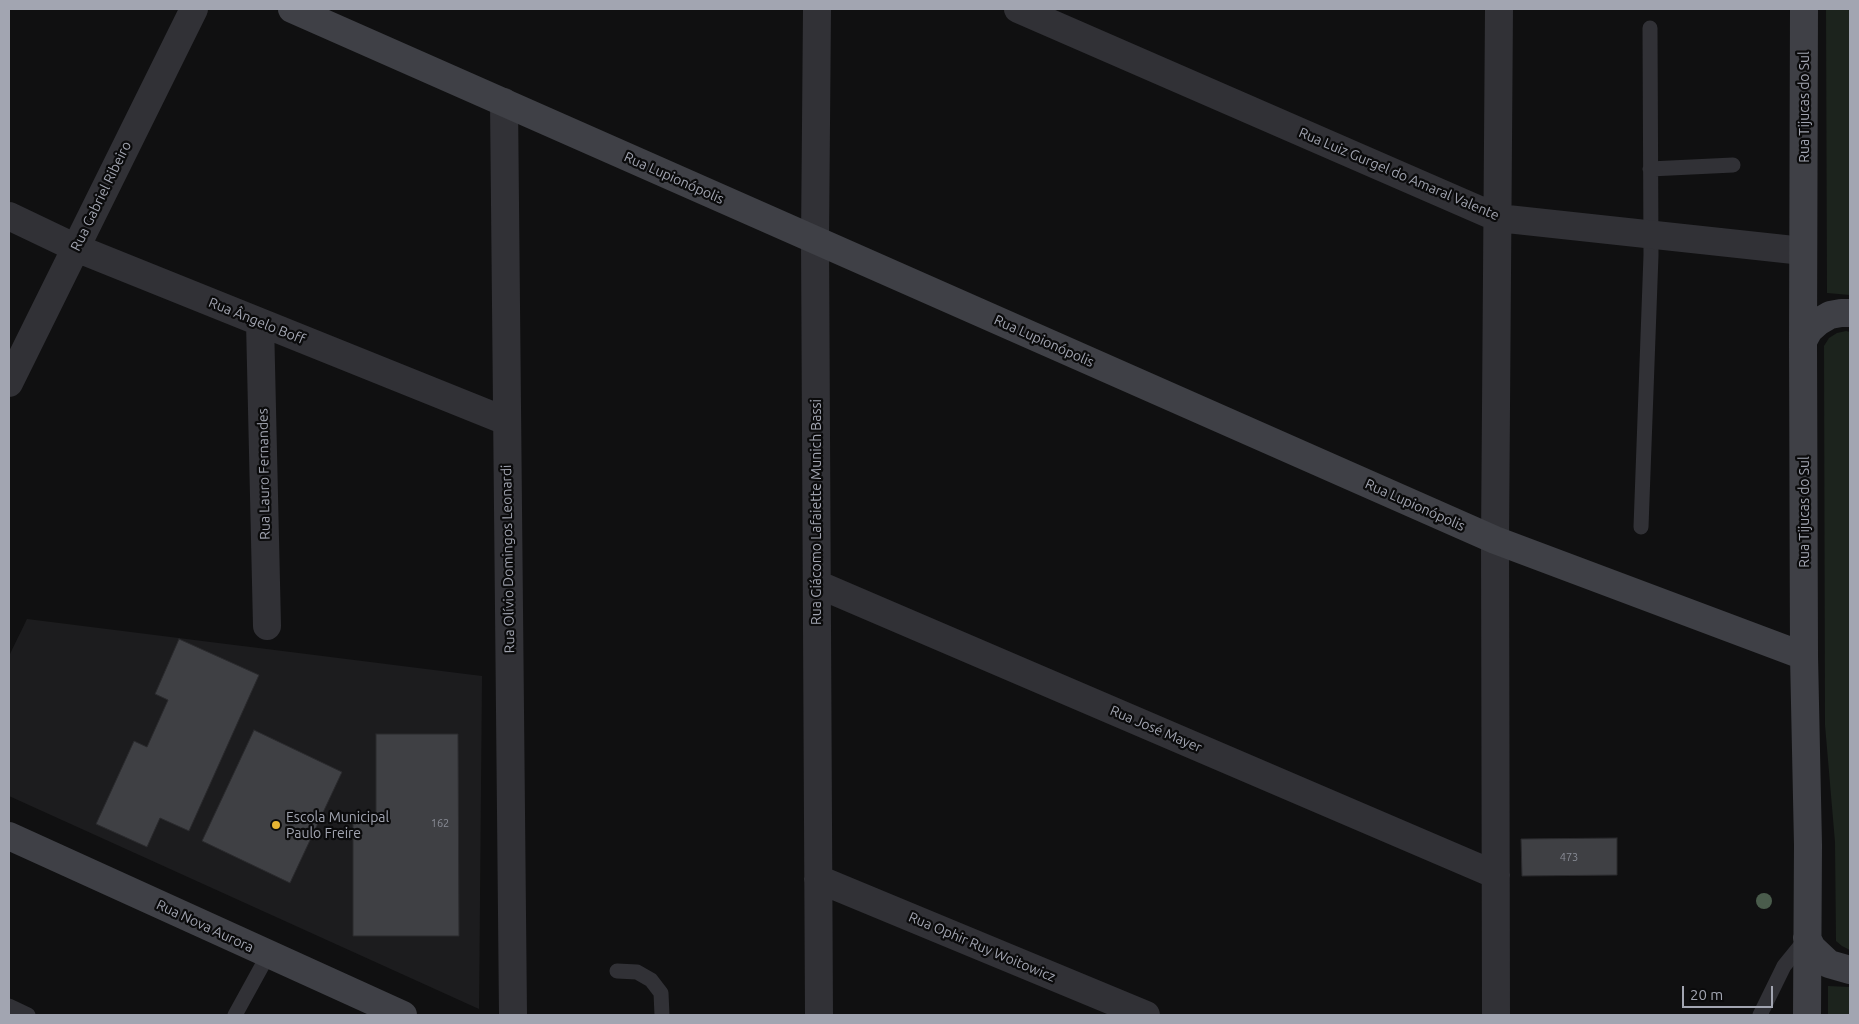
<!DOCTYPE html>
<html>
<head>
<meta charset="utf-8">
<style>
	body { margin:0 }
	#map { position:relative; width:1859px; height:1024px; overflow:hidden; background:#101011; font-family:Ubuntu,sans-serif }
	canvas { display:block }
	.frame { position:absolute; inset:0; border:10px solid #a2a5b1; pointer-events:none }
	.scale { position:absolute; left:1682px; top:986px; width:91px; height:22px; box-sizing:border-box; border:2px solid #a2a5b1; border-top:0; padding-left:6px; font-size:15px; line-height:18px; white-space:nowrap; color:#a2a5b1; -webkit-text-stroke:4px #0b0b0c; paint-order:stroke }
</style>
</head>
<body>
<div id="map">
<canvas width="1859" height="1024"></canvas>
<div class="frame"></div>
<div class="scale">20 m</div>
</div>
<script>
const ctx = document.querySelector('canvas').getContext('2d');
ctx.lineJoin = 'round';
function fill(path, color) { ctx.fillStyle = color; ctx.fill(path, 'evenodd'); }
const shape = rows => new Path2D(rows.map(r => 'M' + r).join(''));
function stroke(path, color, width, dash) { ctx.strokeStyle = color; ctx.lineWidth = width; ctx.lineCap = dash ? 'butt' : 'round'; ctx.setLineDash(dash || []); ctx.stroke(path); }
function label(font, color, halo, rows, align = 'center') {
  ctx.font = font + ' Ubuntu,sans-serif'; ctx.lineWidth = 4.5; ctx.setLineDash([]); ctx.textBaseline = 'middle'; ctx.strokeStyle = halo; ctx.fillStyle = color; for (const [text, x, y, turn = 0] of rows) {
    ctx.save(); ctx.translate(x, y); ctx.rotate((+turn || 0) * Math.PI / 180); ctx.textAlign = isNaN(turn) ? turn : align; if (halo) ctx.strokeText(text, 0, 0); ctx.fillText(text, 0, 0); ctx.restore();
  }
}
fill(shape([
	[27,619,482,676,479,1009,9,796,9,656]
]), '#1c1c1e');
fill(shape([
	[1826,9,1850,9,1850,295,1827,293],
	[1846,331,1850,332,1850,950,1842,946,1836,941,1835,842,1825,725,1824,346,1829,338,1837,333],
	[1828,986,1850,987,1850,1015,1828,1015]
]), '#1c231d');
const building = shape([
	[179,639,259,675,189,831,160,818,147,847,96,824,134,741,147,747,168,700,155,694,179,639],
	[254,730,342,772,290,883,202,841,254,730],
	[376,734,458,734,459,936,353,936,353,820,376,820,376,734],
	[1617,838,1617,875,1522,876,1521,839,1617,838]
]);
fill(building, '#3f4044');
stroke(building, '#2a2a2d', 1);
stroke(shape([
	[1650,169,1733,165],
	[1641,527,1651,255,1650,28],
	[617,971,637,972,651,980,661,993,662,1015],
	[9,1006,28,1015],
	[235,1015,268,955],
	[1760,1015,1784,966,1806,939]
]), '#313136', 15);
stroke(shape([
	[817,9,815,240,819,1015],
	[1018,9,1498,218,1803,251],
	[504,102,513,1015],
	[9,216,76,248,506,421],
	[260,322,267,626],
	[9,383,194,9],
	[817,584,1496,875],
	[818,879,1146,1015],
	[1496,1015,1495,540,1499,9]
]), '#313136', 28);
stroke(shape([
	[292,9,1495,540,1804,656],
	[1804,9,1803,341,1804,656,1808,845,1807,1015],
	[1803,341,1809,330,1818,322,1830,315,1841,313,1850,313],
	[9,836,403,1015],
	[1807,938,1812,948,1829,964,1850,970]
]), '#3f4046', 28);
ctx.fillStyle = '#4a5c4c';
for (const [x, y] of [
	[1764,901]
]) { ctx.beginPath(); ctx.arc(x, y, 8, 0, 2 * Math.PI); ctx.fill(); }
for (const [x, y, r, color] of [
	[276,825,5,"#e6b433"]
]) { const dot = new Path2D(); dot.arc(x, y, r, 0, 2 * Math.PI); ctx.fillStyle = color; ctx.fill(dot); stroke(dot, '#0b0b0c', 2); }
label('11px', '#898c96', null, [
	["162",440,823],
	["473",1569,857]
]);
label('14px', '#a2a5b1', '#0b0b0c', [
	["Rua Tijucas do Sul",1804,107,-90],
	["Rua Luiz Gurgel do Amaral Valente",1399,174,23],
	["Rua Lupionópolis",674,178,24],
	["Rua Gabriel Ribeiro",101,196,-64],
	["Rua Ângelo Boff",257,321,22],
	["Rua Lupionópolis",1044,341,24],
	["Rua Lauro Fernandes",264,474,-91],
	["Rua Lupionópolis",1415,505,24],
	["Rua Giácomo Lafaiette Munich Bassi",816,512,-90],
	["Rua Tijucas do Sul",1804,512,-90],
	["Rua Olívio Domingos Leonardi",508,559,-91],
	["Rua José Mayer",1156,729,23],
	["Rua Nova Aurora",205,926,25],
	["Rua Ophir Ruy Woitowicz",982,947,23]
]);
label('14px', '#a2a5b1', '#0b0b0c', [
	["Escola Municipal",286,817],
	["Paulo Freire",286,833]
], 'left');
</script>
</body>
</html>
